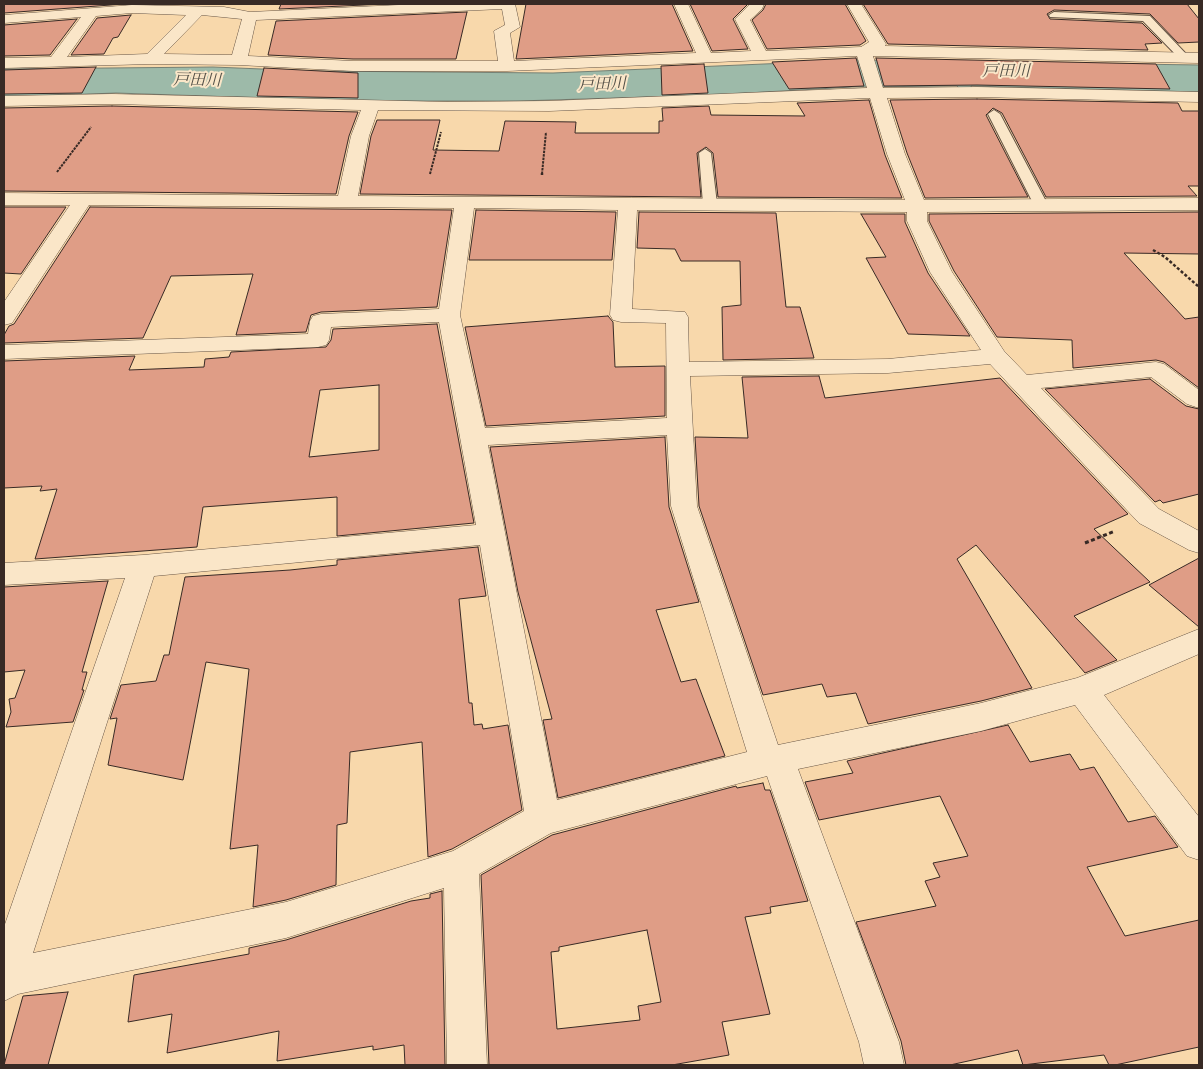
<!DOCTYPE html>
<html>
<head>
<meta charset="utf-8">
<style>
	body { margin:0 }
	#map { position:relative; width:1203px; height:1069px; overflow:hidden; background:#f8d8ab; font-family:"Gentium Book Plus",serif }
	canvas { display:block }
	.frame { position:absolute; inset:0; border:5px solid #382a25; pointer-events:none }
</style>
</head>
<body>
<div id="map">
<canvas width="1203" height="1069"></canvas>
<div class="frame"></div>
</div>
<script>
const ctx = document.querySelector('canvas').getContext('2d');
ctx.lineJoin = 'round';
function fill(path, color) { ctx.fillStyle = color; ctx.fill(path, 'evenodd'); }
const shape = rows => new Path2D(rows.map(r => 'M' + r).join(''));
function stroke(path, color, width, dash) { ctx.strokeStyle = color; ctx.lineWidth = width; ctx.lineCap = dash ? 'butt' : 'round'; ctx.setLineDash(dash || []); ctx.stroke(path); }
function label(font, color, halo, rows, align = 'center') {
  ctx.font = font + ' "Gentium Book Plus","Noto Serif JP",serif'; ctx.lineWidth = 4; ctx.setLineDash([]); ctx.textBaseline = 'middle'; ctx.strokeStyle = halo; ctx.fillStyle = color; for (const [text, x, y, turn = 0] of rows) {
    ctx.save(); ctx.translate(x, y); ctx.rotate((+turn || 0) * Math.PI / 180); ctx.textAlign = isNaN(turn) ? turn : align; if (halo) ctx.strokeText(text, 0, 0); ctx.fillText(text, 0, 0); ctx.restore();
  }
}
const water = shape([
	[858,60,1199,65,1199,92,971,86,972,89,960,89,957,86,852,87,711,95,518,101,356,101,116,93,4,97,4,69,213,67,310,71,553,73,858,60]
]);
fill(water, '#9dbaa9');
stroke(water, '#758074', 1);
const building = shape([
	[4,4,124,4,4,13,4,4],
	[281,4,385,4,279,9,281,4],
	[526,4,672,4,693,51,516,59,526,4],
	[690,4,748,4,733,19,748,49,712,51,690,4],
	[766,4,845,4,866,41,860,45,767,49,752,20,763,10,766,4],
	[863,4,1187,4,1199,19,1199,42,1178,43,1150,14,1054,10,1047,14,1050,19,1142,23,1162,43,1145,44,1148,50,888,44,863,4],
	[467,12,456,59,353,59,268,55,276,21,467,12],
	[131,15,118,37,113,38,104,54,71,55,97,18,131,15],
	[77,19,50,55,4,56,4,25,77,19],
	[856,58,864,86,789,89,772,62,856,58],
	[876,58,1156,64,1170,89,977,85,884,86,876,58],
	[704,64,708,93,662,95,661,66,704,64],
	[96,67,82,93,4,94,4,70,96,67],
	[264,68,358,73,358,98,257,96,264,68],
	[977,99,1178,103,1182,111,1199,111,1199,186,1188,186,1197,196,1046,197,1002,113,993,108,986,115,1028,197,925,198,907,153,890,100,977,99],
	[869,100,885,155,902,198,718,197,713,153,706,147,697,153,701,197,360,194,371,136,377,120,440,120,433,150,499,151,505,121,576,122,575,133,659,133,659,121,663,121,662,108,709,106,711,115,805,116,797,103,869,100],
	[112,106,358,112,349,136,336,194,4,191,4,108,112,106],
	[4,207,66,207,21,274,4,273,4,207],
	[90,207,452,210,437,307,321,312,311,315,306,332,236,335,253,274,171,276,143,338,4,343,4,335,9,326,14,324,90,207],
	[476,210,616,212,612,260,469,260,476,210],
	[639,212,776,213,786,307,800,307,814,358,723,360,722,307,741,305,740,261,681,261,675,249,637,248,639,212],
	[1199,212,1199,254,1124,253,1185,319,1199,317,1199,388,1164,362,1156,360,1073,368,1072,340,997,337,954,271,929,221,929,214,1199,212],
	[861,214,905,214,905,222,928,273,970,336,908,334,866,258,886,257,861,214],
	[608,316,613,322,615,367,665,366,665,416,486,426,465,327,608,316],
	[437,324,474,523,337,536,337,497,203,507,197,547,35,559,57,489,40,491,42,486,4,488,4,361,135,356,129,370,204,367,205,359,229,357,231,352,326,347,331,340,333,329,437,324],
	[379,385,379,450,309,457,320,390,379,385],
	[819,376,825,398,1000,378,1128,514,1094,529,1150,582,1074,616,1117,660,1085,673,976,545,957,559,1032,688,981,701,868,724,856,693,827,697,822,684,763,695,699,506,695,437,748,438,742,377,819,376],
	[1150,379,1186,406,1199,409,1199,494,1163,503,1160,500,1155,502,1045,389,1150,379],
	[665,437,669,507,699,602,656,610,681,682,696,679,725,756,558,798,543,720,552,719,518,592,490,447,665,437],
	[478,547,486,596,459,599,469,703,472,703,474,725,482,724,483,729,508,725,522,810,452,849,428,857,422,742,350,752,347,823,337,825,336,885,286,900,253,907,258,845,230,849,249,669,206,662,183,780,108,765,117,718,110,719,121,685,156,681,164,655,169,655,185,577,290,570,337,565,337,560,478,547],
	[1199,558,1199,627,1149,585,1199,558],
	[108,581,82,672,87,672,82,690,84,690,73,722,6,727,11,712,9,699,15,698,25,670,4,672,4,587,108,581],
	[1008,725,1030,762,1070,754,1080,770,1094,767,1128,822,1155,816,1178,847,1087,867,1125,936,1199,920,1199,1047,1115,1065,1109,1065,1104,1055,1023,1065,1018,1050,950,1065,906,1065,901,1041,856,922,936,906,925,881,940,877,933,863,968,856,940,796,819,820,805,782,853,773,847,761,1008,725],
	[763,783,765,790,770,790,808,901,770,907,771,913,745,917,770,1014,722,1022,729,1055,672,1065,489,1065,481,875,552,835,736,786,737,788,763,783],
	[647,930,661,1002,638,1006,640,1020,557,1029,551,952,559,951,559,947,647,930],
	[442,891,445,1065,405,1065,404,1045,373,1050,373,1046,277,1061,279,1031,167,1053,172,1014,128,1022,134,975,249,954,249,948,286,940,411,901,430,898,430,894,442,891],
	[68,992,48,1065,4,1065,23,996,68,992]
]);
fill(building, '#df9d86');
stroke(building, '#382a25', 1);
const service = shape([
	[1054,12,1150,16,1189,57,1184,60,1180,59,1143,21,1050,17,1049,15,1054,12],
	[994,110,1000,114,1048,205,1046,208,1041,209,1034,205,988,114,994,110],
	[705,149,711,153,717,204,710,208,703,204,699,153,705,149]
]);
const minor = shape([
	[420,4,515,4,520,27,510,33,514,61,696,53,674,4,688,4,711,53,751,51,735,19,750,4,764,4,762,9,750,20,766,51,861,47,869,42,847,4,861,4,886,44,885,46,1199,53,1199,63,873,56,883,88,977,87,1199,92,1199,102,977,97,887,98,905,154,924,200,1199,198,1199,210,927,212,927,221,952,272,1004,351,1027,375,1156,362,1164,364,1199,390,1199,407,1196,407,1187,404,1151,377,1041,388,1159,509,1199,531,1199,553,1189,550,1139,523,990,364,888,373,690,376,697,506,778,745,981,703,1077,678,1199,629,1199,654,1104,695,1199,817,1199,860,1187,856,1075,705,981,731,798,769,899,1042,904,1065,864,1065,859,1042,767,776,551,833,479,874,487,1065,447,1065,444,888,286,938,18,994,4,1001,4,927,125,578,4,585,4,563,143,555,476,525,439,322,331,327,329,340,326,345,318,347,4,359,4,345,308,334,310,321,313,316,321,314,439,309,454,208,89,205,12,323,4,325,4,302,70,205,4,205,4,193,338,196,351,136,361,110,112,104,4,106,4,96,112,94,448,102,549,101,867,88,857,56,507,71,353,71,239,65,151,64,4,68,4,58,51,57,81,17,4,23,4,15,132,5,224,7,250,12,420,4],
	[502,9,505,25,494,31,498,61,353,61,248,56,256,20,502,9],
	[132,13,186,15,147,54,67,57,96,16,132,13],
	[202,15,242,19,232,55,164,54,202,15],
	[870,98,887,154,905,200,358,196,369,136,378,110,549,111,870,98],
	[474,208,618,210,610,315,613,320,621,322,666,323,667,418,485,428,460,315,474,208],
	[637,210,907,212,907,221,930,272,981,350,888,359,689,362,688,317,685,312,632,309,637,210],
	[667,435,671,506,747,752,557,800,488,445,667,435],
	[480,545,524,811,453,851,286,902,33,953,154,576,480,545]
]);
stroke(service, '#685646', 2);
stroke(minor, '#685646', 1);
stroke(shape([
	[57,172,91,127],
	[430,174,441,132],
	[542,174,546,132]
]), '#382a25', 2, [2.5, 1]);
stroke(shape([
	[542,175,542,173],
	[1153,250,1165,257,1199,287]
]), '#382a25', 2.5, [3, 2]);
stroke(shape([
	[1085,543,1115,531]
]), '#382a25', 3, [4, 2.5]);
fill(service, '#fae6c8');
fill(minor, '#fae6c8');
label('italic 16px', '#514e46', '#fae6c8', [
	["戸田川",1006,72],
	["戸田川",197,81,1],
	["戸田川",602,85,-2]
]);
</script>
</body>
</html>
